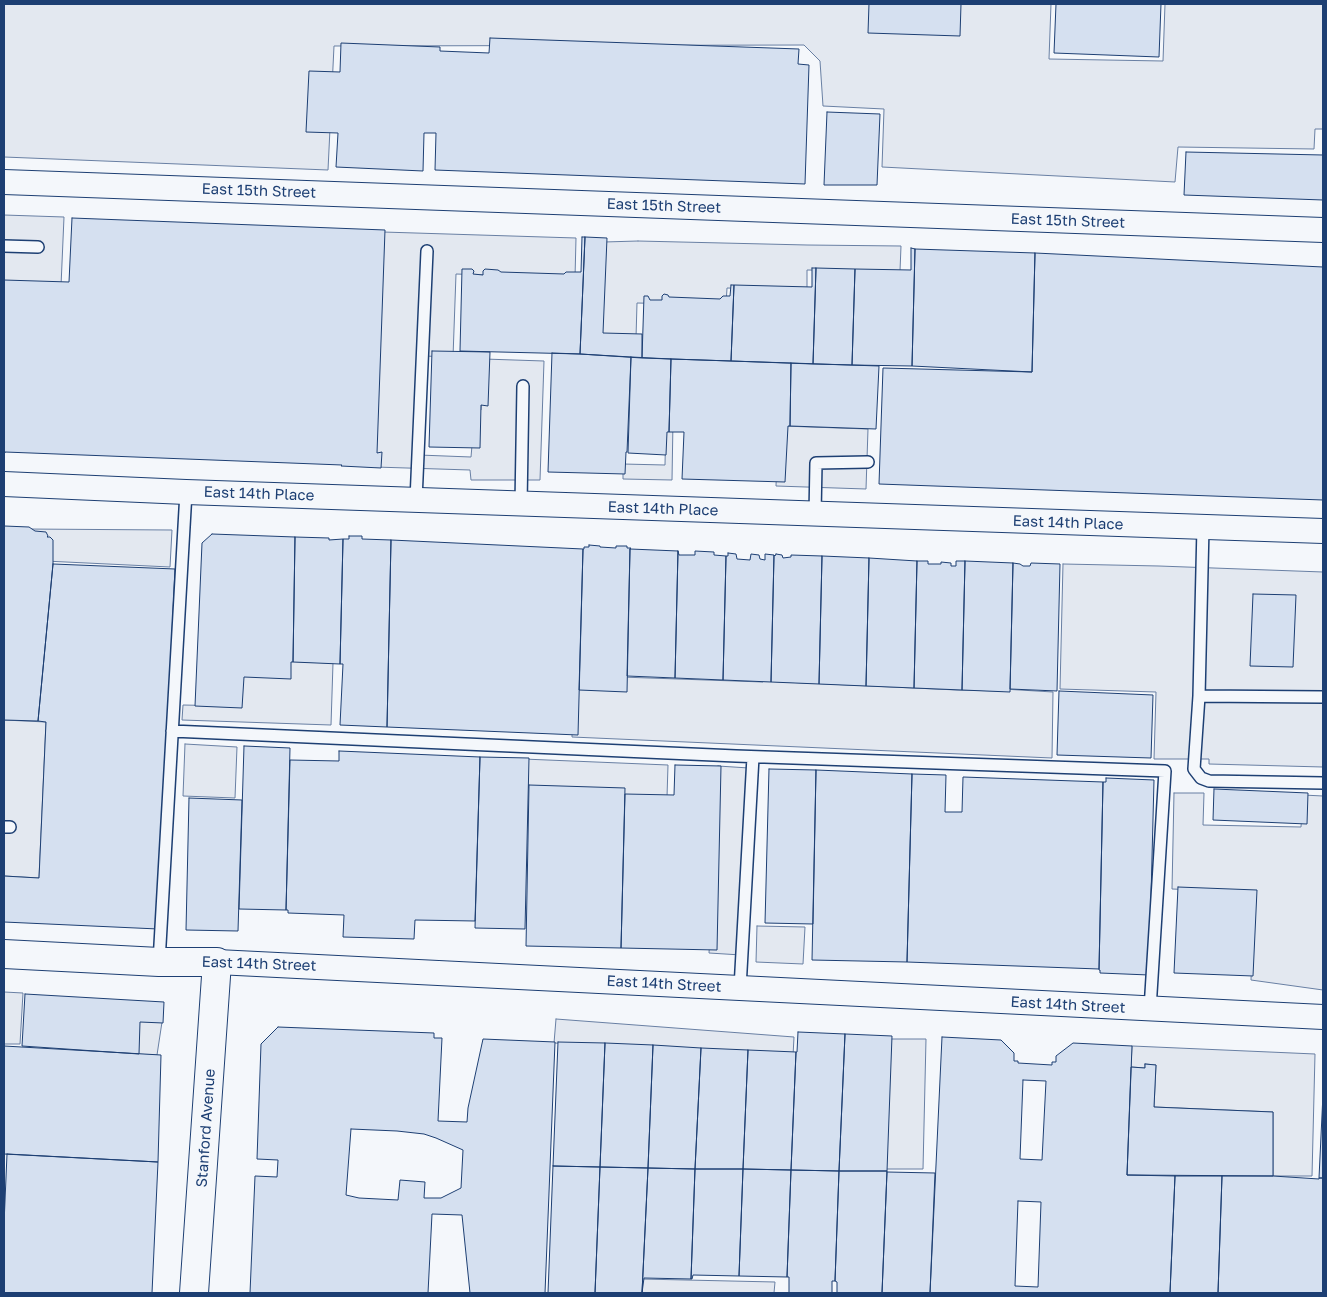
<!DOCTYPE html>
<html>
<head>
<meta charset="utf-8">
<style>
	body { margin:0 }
	#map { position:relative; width:1327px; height:1297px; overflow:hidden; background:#f4f7fb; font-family:"Golos Text",sans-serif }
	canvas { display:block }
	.frame { position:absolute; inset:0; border:5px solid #1d3f73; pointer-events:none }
</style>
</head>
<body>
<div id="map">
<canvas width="1327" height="1297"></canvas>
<div class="frame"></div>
</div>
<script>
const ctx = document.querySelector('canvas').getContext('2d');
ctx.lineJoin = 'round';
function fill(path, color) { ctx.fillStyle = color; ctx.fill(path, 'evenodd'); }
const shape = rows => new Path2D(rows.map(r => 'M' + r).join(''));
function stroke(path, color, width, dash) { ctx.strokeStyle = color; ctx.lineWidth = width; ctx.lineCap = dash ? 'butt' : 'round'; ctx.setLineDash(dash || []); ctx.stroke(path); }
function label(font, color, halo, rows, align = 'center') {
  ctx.font = font + ' "Golos Text",sans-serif'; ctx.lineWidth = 4; ctx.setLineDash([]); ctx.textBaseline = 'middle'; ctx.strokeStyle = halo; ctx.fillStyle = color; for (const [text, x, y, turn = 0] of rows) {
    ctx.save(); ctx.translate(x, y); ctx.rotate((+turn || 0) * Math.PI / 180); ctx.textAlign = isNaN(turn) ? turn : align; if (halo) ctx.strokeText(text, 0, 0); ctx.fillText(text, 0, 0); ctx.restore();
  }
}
const parking = shape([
	[4,4,1051,4,1049,59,1163,61,1165,4,1323,4,1323,129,1315,129,1314,149,1178,147,1175,182,882,167,884,109,823,106,820,61,804,45,334,46,328,170,4,157,4,4],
	[4,215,64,217,61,286,4,281,4,215],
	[383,232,576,238,575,278,456,274,453,357,423,356,419,455,471,457,475,410,481,410,484,359,544,361,540,480,471,480,470,470,375,467,383,232],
	[638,241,807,245,901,246,900,271,807,270,807,290,727,288,726,305,637,303,636,338,599,336,604,242,638,241],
	[667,364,783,426,868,429,866,489,776,486,778,426,673,421,672,480,623,479,623,464,665,465,667,364],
	[24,529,172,530,170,567,45,561,24,529],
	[1063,564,1159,566,1323,572,1323,767,1209,764,1209,759,1154,759,1156,692,1060,689,1063,564],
	[282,661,333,663,331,725,182,720,183,705,232,706,233,676,282,661],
	[621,677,763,682,763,681,957,690,1003,691,1003,689,1053,692,1052,758,572,737,573,688,621,677],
	[4,720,46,722,39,878,4,876,4,720],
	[185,744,237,747,235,798,183,796,185,744],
	[523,759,668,765,667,797,619,795,619,789,522,787,523,759],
	[718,766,749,768,741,955,709,953,718,766],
	[1174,793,1204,793,1203,825,1301,827,1303,795,1323,796,1323,990,1251,980,1254,892,1172,889,1174,793],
	[757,926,805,927,803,964,756,962,757,926],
	[4,992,23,993,20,1044,4,1044,4,992],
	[556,1019,794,1037,793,1056,554,1043,556,1019],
	[135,1021,162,1022,157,1055,132,1054,135,1021],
	[887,1039,926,1039,923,1169,884,1169,887,1039],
	[1132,1046,1315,1054,1312,1176,1273,1176,1273,1112,1154,1107,1156,1065,1145,1064,1145,1068,1131,1067,1132,1046],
	[641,1279,775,1282,774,1293,641,1293,641,1279]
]);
fill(parking, '#e3e8f0');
stroke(parking, '#687fa3', 1);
const building = shape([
	[869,4,961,4,960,36,868,33,869,4],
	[1056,4,1161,4,1159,57,1054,53,1056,4],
	[490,38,799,49,798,64,809,65,805,184,435,170,436,133,424,133,423,171,336,167,338,133,306,132,309,71,340,72,341,43,440,47,440,51,489,53,490,38],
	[827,112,880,114,877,185,824,185,827,112],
	[1186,152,1323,155,1323,200,1184,195,1186,152],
	[72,218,385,230,377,453,382,452,381,468,341,466,342,465,5,452,5,453,4,453,4,280,69,282,72,218],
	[582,237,585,237,580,354,460,351,462,269,472,269,474,271,473,274,483,275,483,271,485,269,498,270,501,272,564,274,566,272,581,272,582,237],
	[585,237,607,238,603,333,642,334,642,358,580,354,585,237],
	[911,248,915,249,912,366,852,365,855,269,911,270,911,248],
	[915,249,1035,253,1032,372,912,366,915,249],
	[1035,253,1323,267,1323,500,879,484,883,368,1032,372,1035,253],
	[812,268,816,268,813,364,731,361,734,285,812,287,812,268],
	[816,268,855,269,852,365,813,364,816,268],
	[731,285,734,285,731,361,642,358,644,296,648,296,650,300,662,300,662,296,664,294,668,295,669,297,720,299,723,296,730,296,731,285],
	[432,351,490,352,488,406,481,405,480,448,429,447,432,351],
	[552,353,580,354,631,357,627,452,626,452,625,474,548,472,552,353],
	[631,357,671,359,669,432,667,432,666,455,628,453,631,357],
	[671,359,791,363,790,426,788,426,785,482,682,479,684,432,669,432,671,359],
	[791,363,879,366,876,429,790,426,791,363],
	[4,526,29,527,35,531,46,532,48,536,47,537,50,537,53,540,53,564,38,721,4,720,4,526],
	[212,534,295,537,293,662,291,662,291,679,244,677,242,708,195,706,202,543,212,534],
	[349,536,362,536,362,539,391,540,387,727,340,725,343,664,340,664,343,539,349,539,349,536],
	[295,537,329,538,329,540,343,539,340,664,293,662,295,537],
	[391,540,583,549,578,735,387,727,391,540],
	[589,545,600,546,600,547,616,548,616,546,627,546,627,548,631,548,630,549,627,692,579,690,583,549,584,549,584,547,589,547,589,545],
	[630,549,678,551,675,678,627,676,630,549],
	[678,551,679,555,695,555,695,551,714,552,714,555,726,556,723,680,675,678,678,551],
	[728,553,736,554,737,559,750,560,751,554,759,555,760,559,765,560,765,554,774,555,771,682,723,680,726,556,728,556,728,553],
	[776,554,782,555,783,558,791,557,791,555,822,556,819,684,771,682,774,555,775,556,776,554],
	[822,556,869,558,866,686,819,684,822,556],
	[869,558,917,561,914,688,866,686,869,558],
	[917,561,928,561,928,564,941,564,941,562,951,563,951,566,956,566,956,561,965,561,962,690,914,688,917,561],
	[965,561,1013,563,1010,692,962,690,965,561],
	[1013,563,1020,564,1023,566,1030,566,1031,563,1060,564,1057,691,1010,689,1013,563],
	[53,564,175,569,158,929,4,922,4,876,39,878,46,722,38,721,53,564],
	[1253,594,1296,595,1293,667,1250,666,1253,594],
	[1059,691,1153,695,1151,758,1057,755,1059,691],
	[244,746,290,748,286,910,239,909,244,746],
	[339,751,480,757,475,921,415,920,414,939,343,937,344,915,288,913,288,910,286,910,290,760,339,761,339,751],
	[480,757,529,758,525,929,475,928,480,757],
	[675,765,721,766,717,950,621,948,625,794,674,795,675,765],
	[769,769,816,770,813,924,765,923,769,769],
	[816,770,912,774,907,962,812,960,816,770],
	[912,774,946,775,945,812,962,812,963,777,1103,782,1099,969,907,962,912,774],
	[1106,778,1154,780,1149,975,1100,973,1100,970,1099,970,1103,782,1106,782,1106,778],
	[529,785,625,788,621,948,526,946,529,785],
	[1214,789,1308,793,1307,824,1213,820,1214,789],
	[189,798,242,800,238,931,186,930,189,798],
	[1178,887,1257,890,1253,976,1174,973,1178,887],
	[25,994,164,1002,163,1023,140,1022,139,1054,22,1046,25,994],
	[278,1027,434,1033,434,1038,442,1038,438,1121,467,1122,468,1108,483,1039,555,1042,545,1293,470,1293,462,1215,432,1214,428,1293,250,1293,255,1176,277,1177,278,1160,257,1159,261,1044,278,1027],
	[351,1129,397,1131,424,1134,436,1138,463,1150,461,1188,441,1198,424,1198,425,1182,400,1180,398,1200,359,1198,346,1195,351,1129],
	[798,1032,845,1034,839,1171,791,1170,796,1052,797,1052,798,1032],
	[845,1034,892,1036,887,1171,839,1171,845,1034],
	[942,1037,1001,1040,1014,1053,1014,1061,1018,1061,1018,1063,1052,1065,1052,1062,1056,1062,1056,1056,1073,1043,1132,1046,1127,1175,1175,1176,1170,1293,930,1293,942,1037],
	[1023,1080,1046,1081,1042,1160,1020,1159,1023,1080],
	[1018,1201,1041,1202,1038,1287,1015,1286,1018,1201],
	[558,1042,605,1043,600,1167,553,1166,558,1042],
	[605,1043,653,1045,648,1168,600,1167,605,1043],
	[653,1045,701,1048,695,1169,648,1168,653,1045],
	[4,1046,161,1055,158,1162,4,1154,4,1046],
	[701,1048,748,1050,743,1169,695,1169,701,1048],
	[748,1050,796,1052,791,1170,743,1169,748,1050],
	[1145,1064,1156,1065,1154,1107,1273,1112,1273,1176,1127,1175,1131,1067,1145,1068,1145,1064],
	[1323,1094,1323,1178,1319,1178,1323,1094],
	[7,1154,158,1162,152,1293,4,1293,4,1224,7,1154],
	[553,1166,600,1167,595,1293,548,1293,553,1166],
	[600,1167,648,1168,642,1293,595,1293,600,1167],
	[648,1168,695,1169,691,1279,644,1278,642,1293,648,1168],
	[695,1169,743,1169,739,1276,693,1275,692,1279,691,1279,695,1169],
	[743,1169,791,1170,787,1277,739,1276,743,1169],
	[791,1170,839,1171,835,1281,832,1281,832,1293,789,1293,789,1277,787,1277,791,1170],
	[839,1171,887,1171,882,1293,837,1293,837,1282,835,1281,839,1171],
	[887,1172,935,1173,930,1293,882,1293,887,1172],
	[1175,1176,1222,1176,1218,1293,1170,1293,1175,1176],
	[1222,1176,1273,1176,1319,1179,1319,1178,1323,1178,1323,1293,1218,1293,1222,1176]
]);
fill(building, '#d5e0f0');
stroke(building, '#1d3f73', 1);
const service = shape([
	[4,246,38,247],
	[416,500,427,251],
	[521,504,523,386],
	[815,514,816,463,868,462],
	[1203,527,1199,696,1194,769,1201,778,1209,781,1323,783],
	[1199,696,1323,697],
	[172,731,736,756,1165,771,1150,1009],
	[4,827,10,827],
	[159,962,186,492],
	[740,988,753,757]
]);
const minor = shape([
	[4,182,1323,230],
	[4,484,186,492,1323,531],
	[217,962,1323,1017]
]);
const tertiary = shape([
	[4,954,159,962,217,962,194,1293]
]);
stroke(service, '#1d3f73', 14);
stroke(minor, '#1d3f73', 26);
stroke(tertiary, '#1d3f73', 30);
stroke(service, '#f4f7fb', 11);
stroke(minor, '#f4f7fb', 24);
stroke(tertiary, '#f4f7fb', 28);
label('15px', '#1d3f73', '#f4f7fb', [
	["East 15th Street",259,191,2],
	["East 15th Street",664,206,2],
	["East 15th Street",1068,221,2],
	["East 14th Place",259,494,2],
	["East 14th Place",663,509,2],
	["East 14th Place",1068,523,2],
	["East 14th Street",259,964,2],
	["East 14th Street",664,984,3],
	["East 14th Street",1068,1005,3],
	["Stanford Avenue",206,1128,-86]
]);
</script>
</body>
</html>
